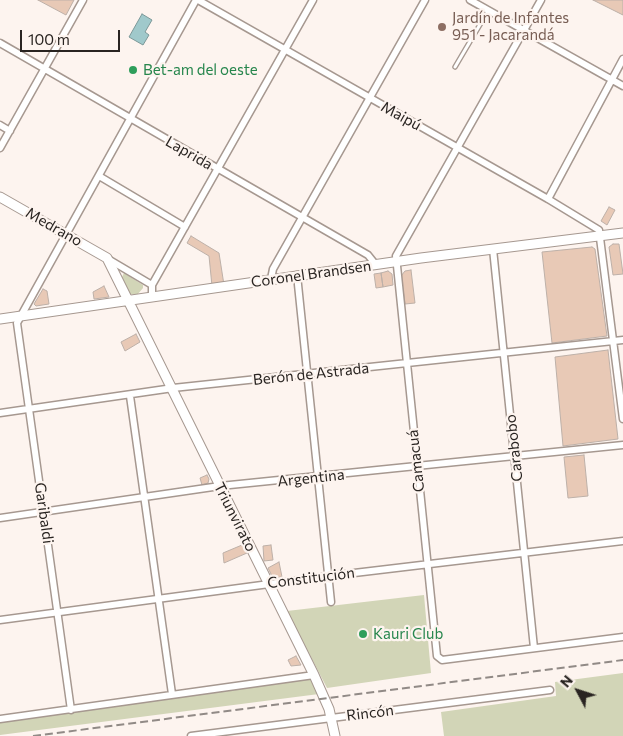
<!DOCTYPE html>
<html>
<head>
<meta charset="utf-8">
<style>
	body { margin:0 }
	#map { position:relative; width:623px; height:736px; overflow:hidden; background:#fdf4ef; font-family:Commissioner,sans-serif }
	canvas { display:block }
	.north { position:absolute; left:553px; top:666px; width:50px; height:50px; -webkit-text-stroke:4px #fdf4ef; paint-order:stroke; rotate:310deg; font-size:14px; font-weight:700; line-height:20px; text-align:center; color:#292421 }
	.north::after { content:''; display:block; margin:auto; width:18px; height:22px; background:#292421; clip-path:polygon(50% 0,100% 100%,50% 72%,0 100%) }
	.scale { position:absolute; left:20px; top:30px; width:100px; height:22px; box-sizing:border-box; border:2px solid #292421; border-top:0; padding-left:6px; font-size:15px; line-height:18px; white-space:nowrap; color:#292421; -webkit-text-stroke:4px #fdf4ef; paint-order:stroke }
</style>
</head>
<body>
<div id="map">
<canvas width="623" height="736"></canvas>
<div class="north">N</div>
<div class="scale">100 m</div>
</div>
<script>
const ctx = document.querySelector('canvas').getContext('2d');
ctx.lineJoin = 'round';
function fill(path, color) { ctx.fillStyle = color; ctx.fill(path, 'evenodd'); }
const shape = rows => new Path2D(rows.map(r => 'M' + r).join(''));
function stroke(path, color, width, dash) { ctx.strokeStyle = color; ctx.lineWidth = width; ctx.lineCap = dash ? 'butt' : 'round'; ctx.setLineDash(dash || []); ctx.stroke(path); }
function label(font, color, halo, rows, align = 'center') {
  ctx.font = font + ' Commissioner,sans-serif'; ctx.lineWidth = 4.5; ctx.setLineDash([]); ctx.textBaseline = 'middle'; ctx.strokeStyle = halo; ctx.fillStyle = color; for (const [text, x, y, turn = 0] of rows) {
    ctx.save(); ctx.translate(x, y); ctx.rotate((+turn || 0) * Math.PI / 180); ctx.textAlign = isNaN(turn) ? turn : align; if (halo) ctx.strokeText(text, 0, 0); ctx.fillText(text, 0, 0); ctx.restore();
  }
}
fill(shape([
	[124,273,143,285,143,288,137,295,130,294,122,277],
	[424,595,431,673,327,688,287,611],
	[623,673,623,736,444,736,441,712,556,696,555,682],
	[311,677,319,694,0,735,0,721]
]), '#d2d5b7');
const water = shape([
	[142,14,152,20,145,32,149,35,143,45,129,37,142,14]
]);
fill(water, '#a0c9cb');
stroke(water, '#7c9898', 1);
const building = shape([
	[38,0,74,0,66,15,38,0],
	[593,0,623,0,623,15,593,0],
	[609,207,615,210,607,225,601,221,609,207],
	[191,236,219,253,224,285,212,286,209,256,187,243,191,236],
	[613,244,619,244,623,274,613,275,609,247,613,244],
	[592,247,595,249,607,336,552,343,542,252,592,247],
	[411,270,415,303,405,304,401,276,405,271,411,270],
	[388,271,392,274,393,285,383,287,381,273,388,271],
	[381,273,383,287,376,288,374,274,381,273],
	[104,286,109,297,94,299,93,292,104,286],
	[43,289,47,291,49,304,36,306,34,304,43,289],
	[136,334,140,342,125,351,121,342,136,334],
	[608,350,618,439,563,446,555,357,608,350],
	[584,455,588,496,568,498,564,457,584,455],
	[207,475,209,479,208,483,202,485,200,478,207,475],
	[242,545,247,553,224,563,223,553,242,545],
	[271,545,273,560,264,561,263,546,271,545],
	[279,562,282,577,273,578,268,568,279,562],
	[296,656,301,665,291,666,288,660,296,656]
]);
fill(building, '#e8c9b6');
stroke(building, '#bdb0a8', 1);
const lane = shape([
	[455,67,488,11]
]);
const street = shape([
	[198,0,548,199,599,230,623,419],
	[470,0,623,86],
	[541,0,396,256,437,656,442,660,623,637],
	[0,43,368,255,376,265],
	[0,125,10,131],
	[0,148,83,0],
	[99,176,185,227],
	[548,199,623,59],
	[493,249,534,648],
	[108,259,152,285],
	[297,275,331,602],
	[271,279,273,269,425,0],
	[152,297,152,285,313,0],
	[130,396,172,694],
	[0,413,173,388,623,340],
	[0,518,220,486,623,445],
	[0,620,329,576,623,541],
	[71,710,17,323,196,0],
	[0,719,314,675],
	[191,736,550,690]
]);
const secondary = shape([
	[0,197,107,258,314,675,329,709,335,736],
	[0,319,421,258,623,233]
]);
stroke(lane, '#a69890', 5.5);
stroke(street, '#a69890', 9);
stroke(secondary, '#a69890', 11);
stroke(lane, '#fff', 3);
stroke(street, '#fff', 6);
stroke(secondary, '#fff', 9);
stroke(shape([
	[33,736,623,660]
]), '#918a86', 2, [8, 4]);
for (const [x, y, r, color] of [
	[442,27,5,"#8d6e63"],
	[133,70,5,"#2e9e5b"],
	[363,634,5,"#2e9e5b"]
]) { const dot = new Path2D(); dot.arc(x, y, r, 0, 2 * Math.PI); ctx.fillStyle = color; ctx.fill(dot); stroke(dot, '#fdf4ef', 2); }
label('15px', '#785e54', '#fdf4ef', [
	["Jardín de Infantes",452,18],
	["951 - Jacarandá",452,35]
], 'left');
label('15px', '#27864d', '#fdf4ef', [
	["Bet-am del oeste",143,70],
	["Kauri Club",373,634]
], 'left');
label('15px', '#292421', '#fdf4ef', [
	["Maipú",401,116,29],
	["Laprida",189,153,30],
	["Medrano",54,227,30],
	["Coronel Brandsen",311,274,-8],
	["Berón de Astrada",311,374,-6],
	["Carabobo",514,448,-96],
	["Camacuá",416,461,-96],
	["Argentina",311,478,-6],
	["Garibaldi",44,513,82],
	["Triunvirato",235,517,63],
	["Constitución",311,578,-7],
	["Rincón",370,713,-7]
]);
</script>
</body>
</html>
